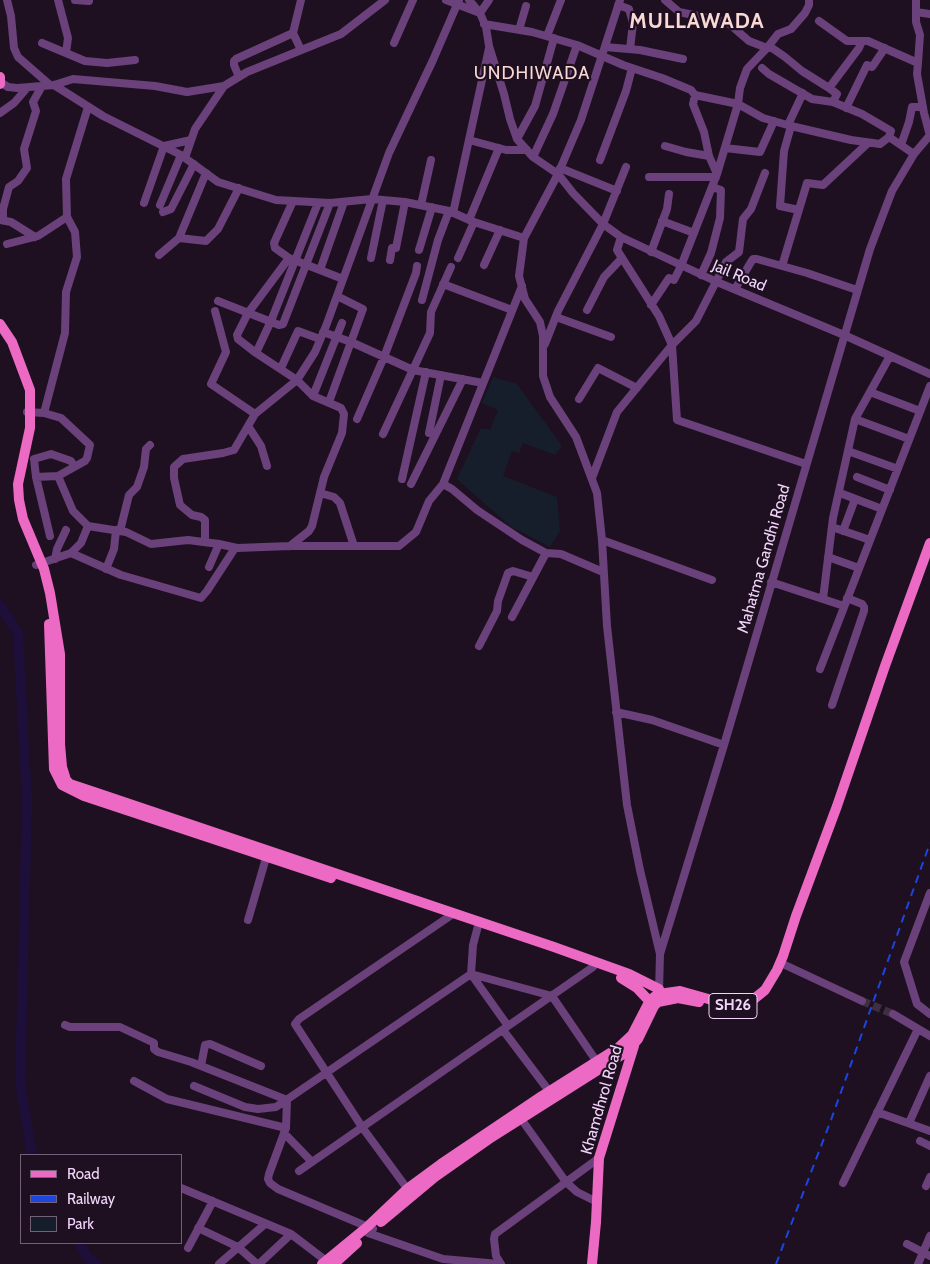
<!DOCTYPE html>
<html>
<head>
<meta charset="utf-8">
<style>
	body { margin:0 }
	#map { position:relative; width:930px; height:1264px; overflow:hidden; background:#1e1020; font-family:Cabin,sans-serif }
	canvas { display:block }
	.legend { position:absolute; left:20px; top:1154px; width:162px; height:90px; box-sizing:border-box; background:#1e1020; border:1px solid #735f77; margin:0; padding:6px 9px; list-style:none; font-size:15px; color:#f2d5fa }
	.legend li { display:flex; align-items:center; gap:10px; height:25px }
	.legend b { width:25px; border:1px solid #735f77 }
</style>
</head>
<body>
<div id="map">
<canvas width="930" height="1264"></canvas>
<ul class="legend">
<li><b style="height:6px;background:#ec69c4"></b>Road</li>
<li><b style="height:6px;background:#1c46de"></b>Railway</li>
<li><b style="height:14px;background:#161e2c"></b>Park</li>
</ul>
</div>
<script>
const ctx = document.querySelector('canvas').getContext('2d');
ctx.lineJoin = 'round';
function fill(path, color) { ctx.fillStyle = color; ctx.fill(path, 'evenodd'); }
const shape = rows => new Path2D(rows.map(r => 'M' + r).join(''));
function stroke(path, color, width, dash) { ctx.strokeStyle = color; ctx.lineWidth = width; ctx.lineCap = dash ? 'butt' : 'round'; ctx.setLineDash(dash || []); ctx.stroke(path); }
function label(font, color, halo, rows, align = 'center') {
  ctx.font = font + ' Cabin,sans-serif'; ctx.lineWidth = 4.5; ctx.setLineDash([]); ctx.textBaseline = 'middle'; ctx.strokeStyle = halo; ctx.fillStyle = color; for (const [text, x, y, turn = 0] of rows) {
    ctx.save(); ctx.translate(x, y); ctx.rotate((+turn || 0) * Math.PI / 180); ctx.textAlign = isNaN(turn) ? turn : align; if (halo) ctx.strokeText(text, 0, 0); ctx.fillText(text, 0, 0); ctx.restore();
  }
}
fill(shape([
	[493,377,517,384,562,446,555,455,523,443,519,453,512,451,503,476,557,497,560,531,550,547,510,526,457,479,481,428,490,430,498,410,482,403]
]), '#161e2c');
stroke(shape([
	[0,605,18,633,27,802,20,1083,32,1155],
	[79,1243,88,1258,96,1264]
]), '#1d0f3a', 10);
stroke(shape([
	[862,1001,893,1014]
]), '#3e2e41', 8, [8, 4]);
stroke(shape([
	[7,0,11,16,14,48,18,57,50,85],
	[58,0,68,38,66,53],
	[75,0,89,1],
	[301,0,293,33,301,50],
	[446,0,480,13,489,0],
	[469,0,480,13,486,27,489,46,504,94,510,119,517,139,533,157,558,174,573,193,603,224,621,237,717,282,844,335,930,374],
	[620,0,581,120,558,174,524,238,519,276,525,299,540,322,543,336,543,376,550,397,576,437,597,493,602,540,607,626,627,805,640,870,660,954],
	[809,0,809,5,805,13,791,29,778,34,767,48,772,48,785,57,802,71,829,88],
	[916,0,916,22,920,35,918,63],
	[618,5,629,9,633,23,630,49],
	[916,12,930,14],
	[819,21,847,41,868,41,918,63,917,74,924,113,930,136],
	[484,24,532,32,577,45,623,65,662,78,691,90,695,95,738,104,763,118,791,126,851,140,880,144,889,137],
	[519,30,526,6],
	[547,36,561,0],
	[862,41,859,48,829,88,837,94,833,102,862,114,891,131,889,137,914,154],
	[42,43,85,61,107,63,135,60],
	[394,43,413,0],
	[605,47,640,50,683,59],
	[762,68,769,74,812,99,833,102],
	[239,77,234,65,234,61,236,59,293,33],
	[0,82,8,87,17,88,54,85,73,79,155,86,187,92,224,86],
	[54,85,103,116,181,155,218,182,276,200,330,203,372,199,405,202,449,211,474,222,524,238],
	[695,95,693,104,704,132,709,156,717,174],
	[846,108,867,65,872,67,885,48],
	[0,113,14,103,27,88],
	[788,125,803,93],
	[791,126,784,151,780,206,799,210],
	[517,139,535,106,554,38],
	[469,140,506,150,527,150],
	[901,145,909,122,912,107,923,107],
	[665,146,686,152,709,156],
	[725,148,760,152,774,121],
	[533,157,553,114,577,45],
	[185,158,195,129,224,86,247,72,341,34,385,0],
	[600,160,626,91,632,68],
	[560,168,617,191],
	[649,177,716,177],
	[293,201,274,243,275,248,289,258,343,279],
	[144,203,164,146,191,140],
	[160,205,181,155],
	[421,205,431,160],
	[163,212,171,209,194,164],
	[453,213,489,48],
	[0,220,11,222,35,237],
	[3,220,3,209,9,187,18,181,27,168,24,149,36,111,33,102,42,86],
	[469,220,499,148],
	[662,221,694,233],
	[621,237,617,250,659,316,672,345,677,420,806,464],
	[179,238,206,173],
	[7,244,38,236,67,217],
	[419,250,432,207],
	[651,252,667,209,669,194],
	[159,255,179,238,206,241,218,229,239,188],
	[289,258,248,313,237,335,238,339,256,353,297,380,313,396,341,408,344,414,342,433,324,477,312,526,309,531,290,546],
	[371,258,383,200],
	[458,258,474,222],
	[390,260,392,248,396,248,405,202],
	[484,265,500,230],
	[782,266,807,183,823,185,868,143],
	[320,270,344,202],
	[701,275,711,253,720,218,721,190,712,187],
	[443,284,512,310],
	[735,289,751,262,753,259,757,259,807,273,857,290],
	[422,300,438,240,449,211],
	[218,301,279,325,283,324,330,203],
	[651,305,669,278,674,280,681,266,717,174,738,104,740,88,747,69,767,48,749,41,727,22,679,12,665,0],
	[587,310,604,277,622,258],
	[215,311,226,352,211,384,255,414],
	[556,317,611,337],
	[323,332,351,342,413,370,483,383],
	[545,344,558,311,603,224,626,167],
	[256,353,271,321,318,203],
	[281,368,298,331,320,339],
	[870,392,920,411],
	[313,396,342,323],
	[579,399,598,368,637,388],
	[329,402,363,309,337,296],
	[27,412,44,413,61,418,90,445,87,458,85,461,58,476],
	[44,413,65,333,66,292,77,257,75,232,67,217,66,179,88,107],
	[357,419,384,357,416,273,417,266],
	[855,419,909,439],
	[248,426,261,446,267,466],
	[429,433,441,375],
	[383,434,430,333,431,312,451,267],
	[848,451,898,469],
	[36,477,58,476,73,511,88,526],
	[857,477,890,490],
	[592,478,617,412,672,345,696,321,726,262,739,252,743,219,751,209,765,173],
	[402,479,426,372],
	[411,484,463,379],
	[443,484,452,489,477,510,522,540,546,553,561,554,603,572],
	[320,493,334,497,340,503,354,546],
	[840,493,882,509],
	[832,527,870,540],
	[120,531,129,495,137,487,144,467,146,449,150,445],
	[843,531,855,499],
	[50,536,36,477,34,459,51,454,71,461,74,466],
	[602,540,712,580],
	[205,542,205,520,201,517,192,515,180,505,174,478,174,467,183,459,223,453,234,450,255,414,297,380,315,352,326,326,389,153,433,60,459,0],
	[71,553,81,543,88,526,126,532,151,544,188,540,219,544,237,548,290,546,399,546,416,532,429,501,443,484,522,286],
	[828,557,859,568],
	[55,559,57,549,66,530],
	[36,565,71,553,121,575,201,598,207,591,235,548],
	[209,567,219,544],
	[106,569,114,549,116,530],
	[771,582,844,606],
	[823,599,833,518,855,419,890,356],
	[512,617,546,553],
	[479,646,497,611,498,601,508,573,513,571,533,577],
	[820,669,930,386],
	[832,705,864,611,864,607,862,604,847,598],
	[616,712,652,720,724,745],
	[930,893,904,962,917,1004,930,1014],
	[248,920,266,858],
	[478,926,473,945,471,974,552,996,597,1062],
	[785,965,862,1001],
	[659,992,660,954,724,745,870,249,892,191,914,154,930,135],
	[893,1014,930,1036],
	[65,1025,70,1027,120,1027,152,1042,154,1043,154,1049,158,1052,191,1062,287,1100,286,1128,269,1174,268,1179,270,1183,278,1189,373,1229],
	[503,1030,549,1091],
	[201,1066,205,1045,210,1044,261,1066],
	[134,1081,167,1099,286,1128],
	[194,1086,245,1107,258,1109,276,1107,471,974,508,1026],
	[877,1112,930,1131],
	[519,1116,566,1182,577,1192,597,1202],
	[909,1123,930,1076],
	[284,1133,312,1162],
	[920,1141,930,1146],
	[299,1171,593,967],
	[843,1183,918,1029],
	[926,1186,930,1177],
	[181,1188,291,1234,329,1263],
	[409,1191,362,1127,295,1024,299,1019,450,916],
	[198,1228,238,1247,257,1264],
	[368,1233,443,1259,499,1264],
	[907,1244,930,1256],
	[188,1248,213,1201],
	[219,1264,265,1224],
	[259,1264,291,1234],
	[501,1264,496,1256,494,1239,495,1234,599,1158],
	[918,1264,930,1236]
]), '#6a417a', 8);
stroke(shape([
	[0,77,0,84],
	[0,324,12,342,30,390,30,428,18,484,19,500,23,519,44,569,50,593,60,654,60,744,62,767,66,780,70,784,100,794,554,947,629,974,659,989],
	[49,624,54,769,62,785,84,796,331,878],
	[621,978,637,988,654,1006],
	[381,1222,435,1177,492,1137,628,1051,638,1039,654,1006,658,1002,678,998,699,1002],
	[322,1264,367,1227,407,1189,441,1164,542,1096,618,1048,632,1035,648,1004,654,997,659,994,680,991,733,1006,740,1005,749,1003,765,990,777,970,783,956,796,916,837,806,885,666,930,543],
	[334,1264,357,1243],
	[592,1264,596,1222,599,1158,634,1046]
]), '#ec69c4', 10);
stroke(shape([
	[776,1264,831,1120,930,843]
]), '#1c46de', 2, [8, 6]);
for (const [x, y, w] of [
	[733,1006,48]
]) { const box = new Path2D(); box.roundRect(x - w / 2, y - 12.5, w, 25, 4); ctx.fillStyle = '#1e1020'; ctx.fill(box); stroke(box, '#f2d5fa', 1); }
label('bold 15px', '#f2d5fa', null, [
	["SH26",733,1006]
]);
label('16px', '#f2d5fa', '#1e1020', [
	["Jail Road",739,276,23],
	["Mahatma Gandhi Road",764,559,-74],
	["Khamdhrol Road",602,1100,-74]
]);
ctx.letterSpacing = '1px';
label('18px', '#fad8d6', '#1e1020', [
	["UNDHIWADA",532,74]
]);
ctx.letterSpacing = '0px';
ctx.letterSpacing = '1px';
label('bold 21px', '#fad8d6', '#1e1020', [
	["MULLAWADA",697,22]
]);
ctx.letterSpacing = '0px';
</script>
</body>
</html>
